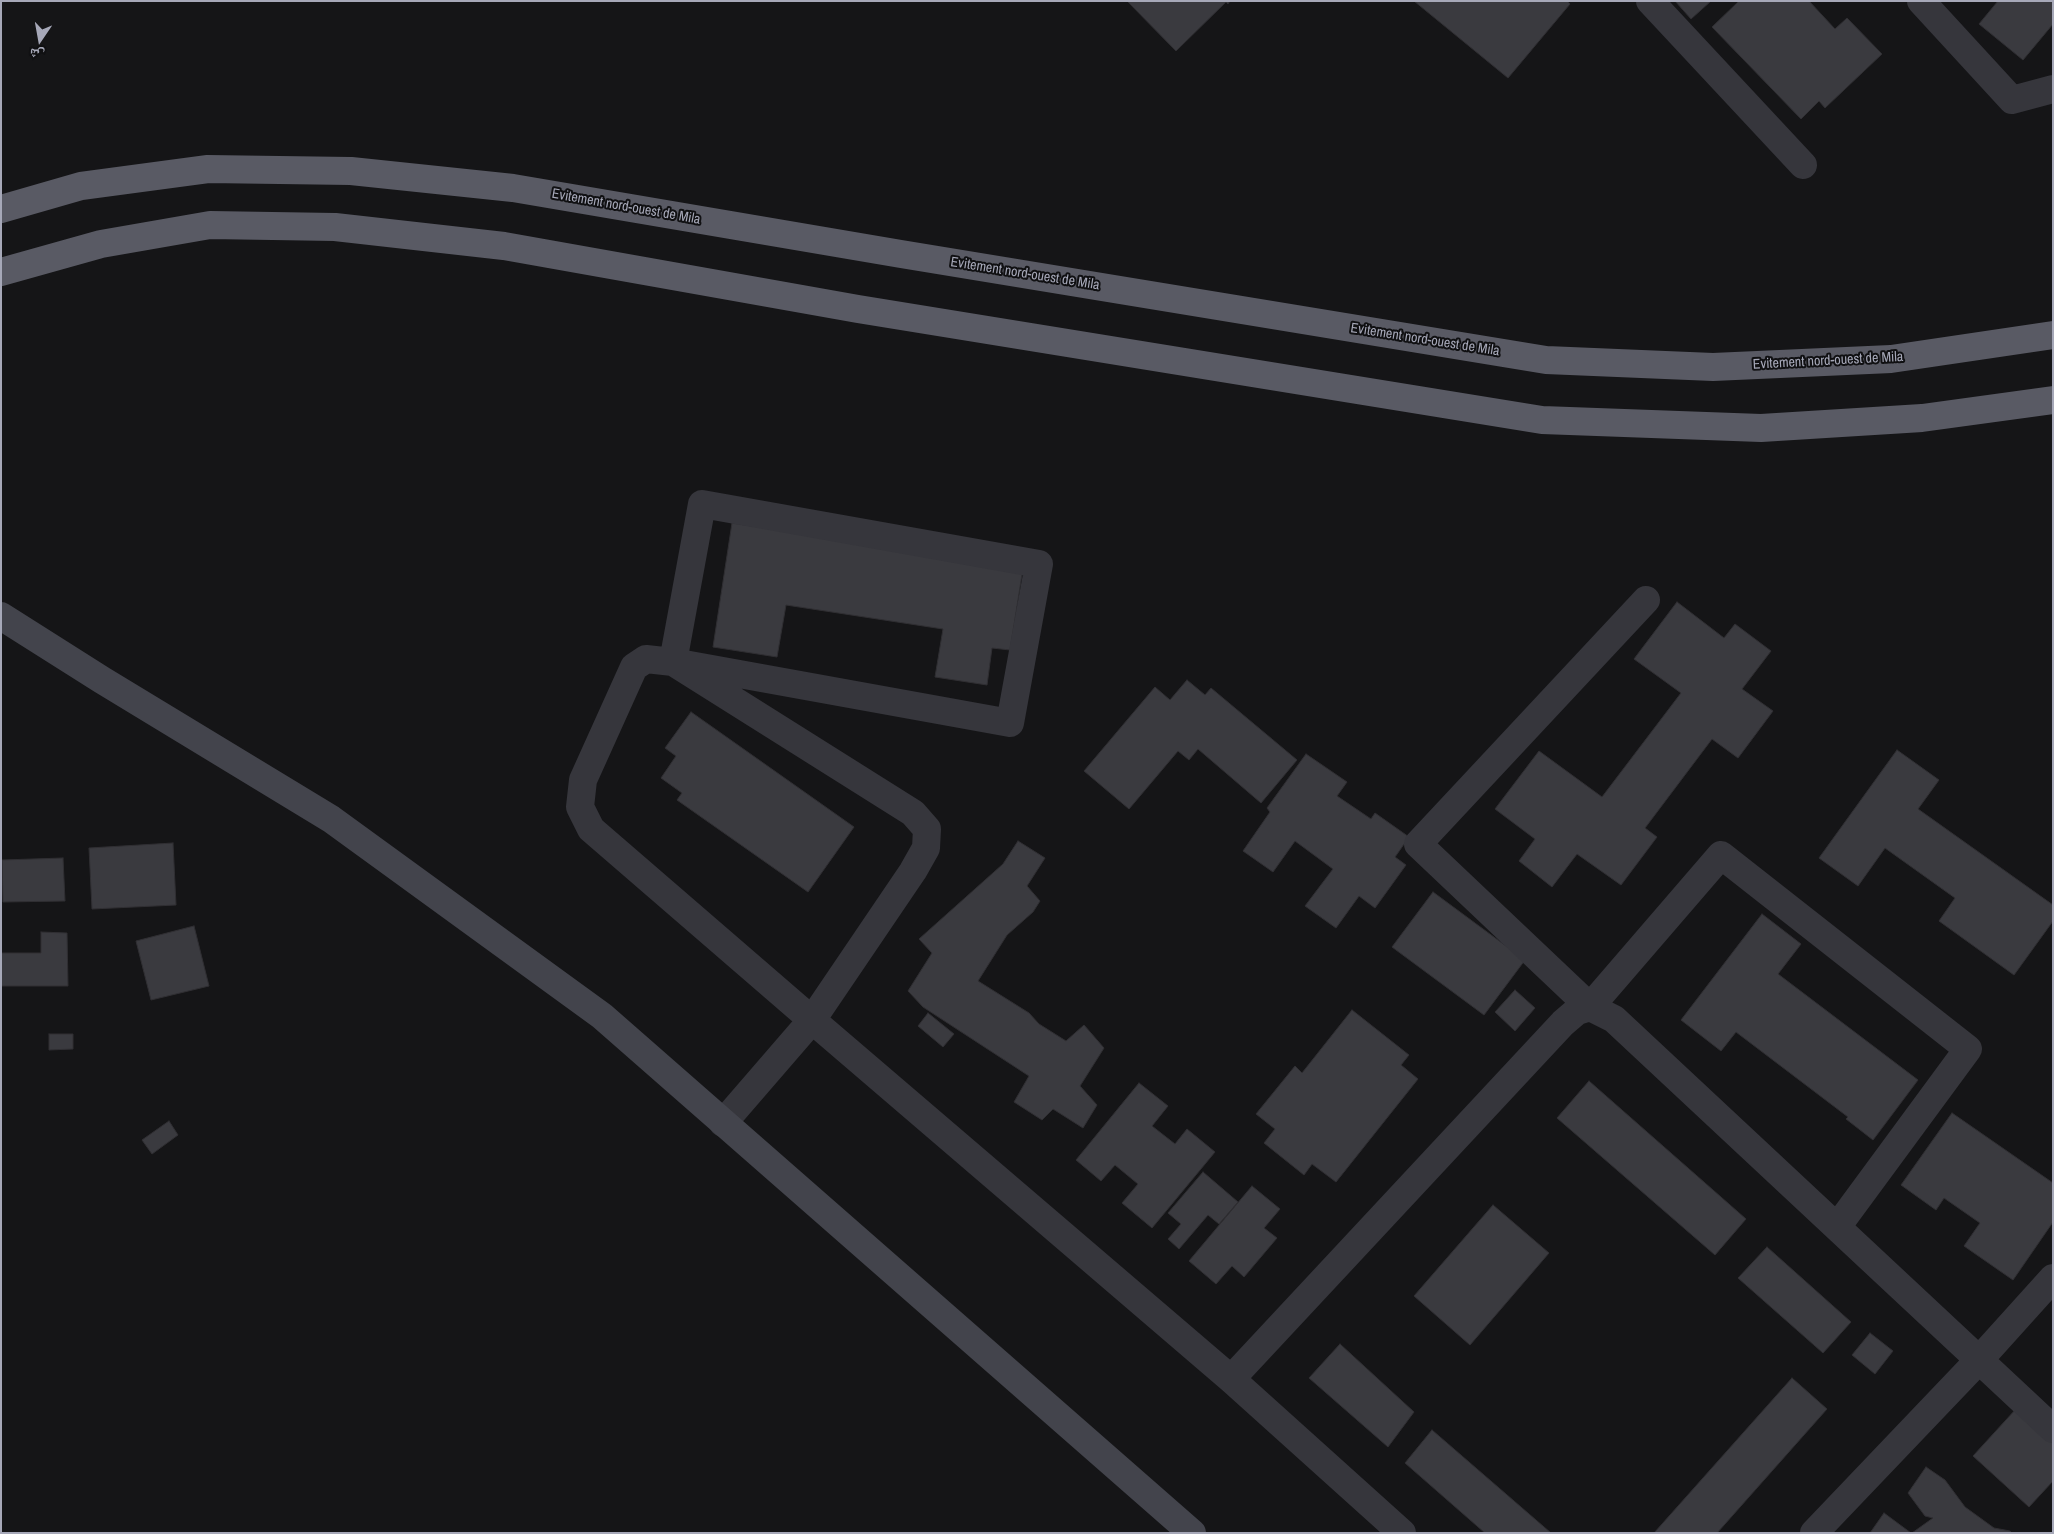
<!DOCTYPE html>
<html>
<head>
<meta charset="utf-8">
<style>
	body { margin:0 }
	#map { position:relative; width:2054px; height:1534px; overflow:hidden; background:#151517; font-family:"Archivo Narrow","Noto Naskh Arabic",sans-serif }
	canvas { display:block }
	.frame { position:absolute; inset:0; border:2px solid #a6a8b8; pointer-events:none }
	.north { position:absolute; left:15px; top:15px; width:50px; height:50px; -webkit-text-stroke:4px #101012; paint-order:stroke; rotate:192deg; font-size:14px; font-weight:700; line-height:20px; text-align:center; color:#a6a8b8 }
	.north::after { content:''; display:block; margin:auto; width:18px; height:22px; background:#a6a8b8; clip-path:polygon(50% 0,100% 100%,50% 72%,0 100%) }
</style>
</head>
<body>
<div id="map">
<canvas width="2054" height="1534"></canvas>
<div class="frame"></div>
<div class="north">ش</div>
</div>
<script>
const ctx = document.querySelector('canvas').getContext('2d');
ctx.lineJoin = 'round';
function fill(path, color) { ctx.fillStyle = color; ctx.fill(path, 'evenodd'); }
const shape = rows => new Path2D(rows.map(r => 'M' + r).join(''));
function stroke(path, color, width, dash) { ctx.strokeStyle = color; ctx.lineWidth = width; ctx.lineCap = dash ? 'butt' : 'round'; ctx.setLineDash(dash || []); ctx.stroke(path); }
function label(font, color, halo, rows, align = 'center') {
  ctx.font = font + ' "Archivo Narrow",sans-serif'; ctx.lineWidth = 4; ctx.setLineDash([]); ctx.textBaseline = 'middle'; ctx.strokeStyle = halo; ctx.fillStyle = color; for (const [text, x, y, turn = 0] of rows) {
    ctx.save(); ctx.translate(x, y); ctx.rotate((+turn || 0) * Math.PI / 180); ctx.textAlign = isNaN(turn) ? turn : align; if (halo) ctx.strokeText(text, 0, 0); ctx.fillText(text, 0, 0); ctx.restore();
  }
}
const building = shape([
	[1127,1,1230,1,1228,4,1226,2,1176,51,1127,1],
	[1414,1,1567,1,1570,4,1508,78,1414,1],
	[1675,1,1711,1,1691,19,1675,1],
	[1739,1,1809,1,1835,29,1847,18,1882,54,1825,108,1819,101,1801,119,1712,27,1739,1],
	[1998,1,2053,1,2053,24,2023,60,1979,24,1998,1],
	[732,523,1023,568,1010,650,992,648,987,685,935,677,943,629,786,605,777,657,713,647,732,523],
	[1677,602,1724,638,1735,624,1771,651,1742,689,1773,711,1738,758,1712,739,1645,828,1657,837,1621,885,1577,854,1552,887,1519,861,1535,839,1495,809,1539,751,1602,797,1681,693,1634,659,1677,602],
	[1187,680,1205,695,1211,688,1297,760,1261,803,1198,749,1189,760,1178,751,1129,809,1084,771,1155,687,1170,700,1187,680],
	[691,712,854,827,808,892,677,800,682,793,661,778,676,756,665,748,691,712],
	[1897,750,1939,780,1918,809,2053,905,2053,921,2014,975,1939,921,1955,898,1885,848,1858,886,1819,858,1897,750],
	[1306,754,1347,782,1337,796,1371,819,1375,813,1409,837,1395,857,1406,865,1375,908,1359,896,1336,928,1305,906,1333,869,1295,841,1273,872,1243,851,1270,812,1267,808,1306,754],
	[1018,841,1045,858,1027,886,1040,901,1033,912,1007,935,978,981,1029,1013,1039,1024,1066,1041,1084,1025,1104,1048,1080,1086,1097,1105,1083,1128,1053,1109,1042,1120,1014,1102,1029,1076,923,1007,908,991,932,953,919,939,1003,864,1018,841],
	[173,843,176,905,92,909,89,848,173,843],
	[63,858,65,901,3,902,2,860,63,858],
	[1433,892,1525,960,1484,1015,1392,947,1433,892],
	[1762,914,1801,944,1778,974,1918,1080,1873,1140,1846,1119,1848,1117,1736,1032,1721,1051,1681,1020,1762,914],
	[194,926,209,986,151,1000,136,941,194,926],
	[41,932,67,933,68,986,1,986,1,953,41,953,41,932],
	[1515,990,1535,1008,1515,1031,1495,1012,1515,990],
	[1352,1010,1409,1055,1401,1065,1418,1079,1336,1182,1312,1164,1304,1175,1264,1143,1275,1129,1256,1114,1295,1066,1302,1073,1352,1010],
	[928,1013,954,1034,943,1047,918,1026,928,1013],
	[49,1034,73,1034,73,1049,49,1050,49,1034],
	[1589,1081,1746,1219,1715,1255,1557,1118,1589,1081],
	[1139,1083,1168,1106,1152,1126,1175,1144,1187,1129,1215,1152,1152,1228,1122,1203,1138,1184,1115,1165,1101,1181,1076,1160,1139,1083],
	[1952,1113,2053,1183,2053,1222,2013,1280,1964,1246,1980,1223,1944,1198,1936,1210,1901,1185,1952,1113],
	[169,1121,178,1135,152,1154,142,1140,169,1121],
	[1203,1172,1238,1202,1219,1224,1208,1215,1179,1249,1168,1239,1181,1224,1168,1213,1203,1172],
	[1252,1186,1280,1209,1264,1228,1277,1238,1244,1277,1232,1266,1216,1284,1189,1261,1252,1186],
	[1493,1205,1549,1253,1470,1345,1414,1296,1493,1205],
	[1767,1247,1851,1322,1823,1353,1738,1278,1767,1247],
	[1870,1333,1893,1351,1875,1374,1852,1355,1870,1333],
	[1340,1344,1414,1412,1388,1447,1309,1378,1340,1344],
	[1792,1378,1827,1409,1717,1533,1654,1533,1792,1378],
	[2016,1409,2053,1444,2053,1481,2029,1507,1973,1456,2016,1409],
	[1432,1430,1551,1533,1485,1533,1405,1463,1432,1430],
	[1926,1467,1945,1480,1965,1507,1994,1528,2010,1531,2012,1533,1912,1533,1933,1518,1925,1516,1908,1493,1926,1467],
	[1884,1513,1911,1533,1870,1533,1884,1513]
]);
fill(building, '#3a3a3f');
stroke(building, '#302f33', 1);
stroke(shape([
	[1650,1,1803,165],
	[1921,1,2012,100,2053,89],
	[702,504,1039,564,1010,723,673,662,702,504],
	[1646,600,1418,844,1590,1007,1721,855,1968,1049,1837,1227],
	[723,1123,812,1020,913,871,926,848,927,829,913,813,673,662,646,659,634,667,583,780,580,807,591,829,812,1020,1231,1379,1402,1533],
	[1231,1379,1563,1023,1577,1011,1590,1007,1614,1019,2053,1429],
	[1814,1533,1979,1360,2053,1278]
]), '#36363c', 28);
stroke(shape([
	[1,616,102,680,331,819,602,1016,1192,1533]
]), '#43444c', 28);
stroke(shape([
	[1,209,81,186,208,169,351,171,513,188,901,254,1546,360,1713,367,1891,359,2053,335],
	[1,272,101,244,210,225,335,227,504,246,858,309,1542,420,1761,428,1922,418,2053,400]
]), '#595a64', 28);
label('14px', '#a6a8b8', '#101012', [
	["Evitement nord-ouest de Mila",626,207,10],
	["Evitement nord-ouest de Mila",1025,274,9],
	["Evitement nord-ouest de Mila",1425,340,9],
	["Evitement nord-ouest de Mila",1828,361,-3]
]);
</script>
</body>
</html>
